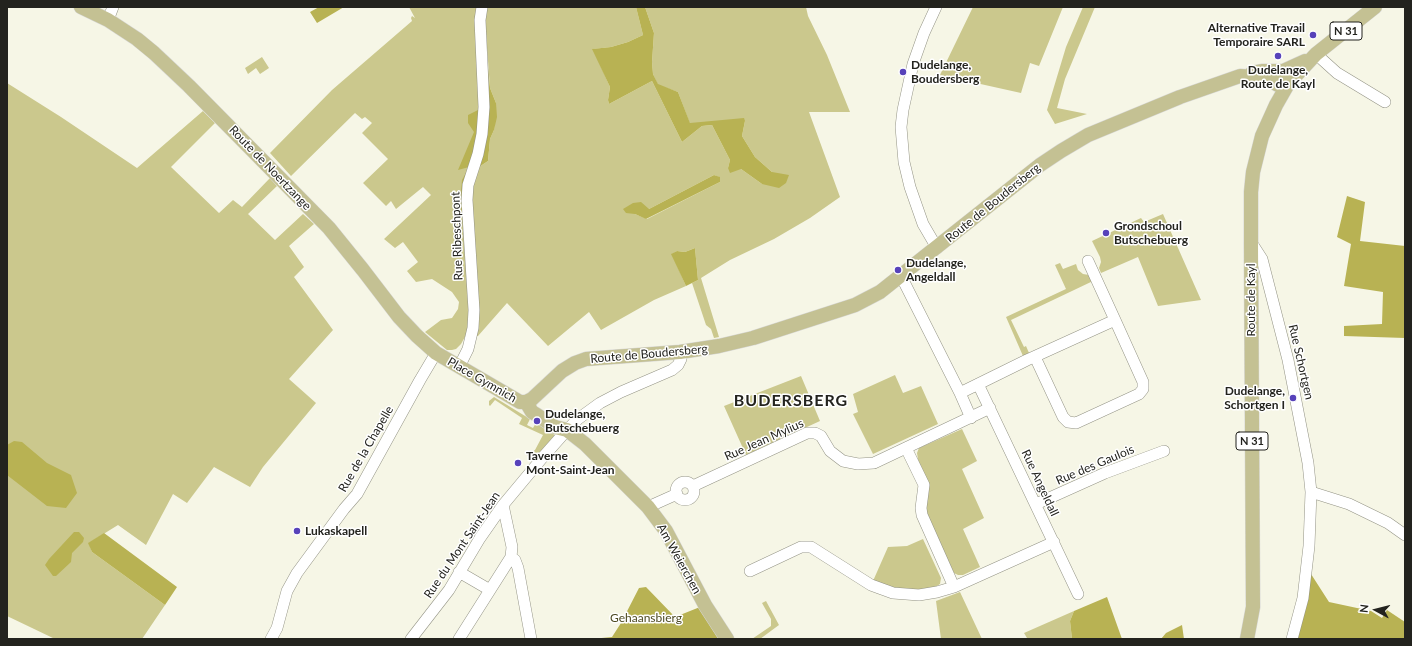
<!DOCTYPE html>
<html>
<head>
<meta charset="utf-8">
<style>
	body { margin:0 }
	#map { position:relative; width:1412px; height:646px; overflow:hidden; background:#f6f6e6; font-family:Lato,sans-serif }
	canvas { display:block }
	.frame { position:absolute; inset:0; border:8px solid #23231e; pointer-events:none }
	.north { position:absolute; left:1356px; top:590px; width:40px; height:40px; -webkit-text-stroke:3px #fff; paint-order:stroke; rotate:277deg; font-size:11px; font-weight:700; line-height:16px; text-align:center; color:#23231e }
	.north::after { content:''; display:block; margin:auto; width:14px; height:18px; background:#23231e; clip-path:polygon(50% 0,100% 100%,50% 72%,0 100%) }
</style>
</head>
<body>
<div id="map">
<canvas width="1412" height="646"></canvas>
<div class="frame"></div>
<div class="north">N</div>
</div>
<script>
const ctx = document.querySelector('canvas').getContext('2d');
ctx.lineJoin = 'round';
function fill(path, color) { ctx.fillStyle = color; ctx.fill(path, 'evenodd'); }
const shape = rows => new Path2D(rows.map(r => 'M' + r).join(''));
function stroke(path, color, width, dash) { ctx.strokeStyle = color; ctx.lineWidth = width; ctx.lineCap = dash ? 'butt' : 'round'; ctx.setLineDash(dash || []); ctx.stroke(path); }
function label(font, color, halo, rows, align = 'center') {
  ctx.font = font + ' Lato,sans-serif'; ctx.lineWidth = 3; ctx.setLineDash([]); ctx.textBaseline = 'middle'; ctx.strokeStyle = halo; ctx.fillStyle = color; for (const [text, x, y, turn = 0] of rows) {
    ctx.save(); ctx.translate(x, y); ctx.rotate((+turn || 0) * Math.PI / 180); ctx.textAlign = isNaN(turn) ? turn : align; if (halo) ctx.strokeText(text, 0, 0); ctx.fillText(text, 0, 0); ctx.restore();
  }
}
fill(shape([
	[409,7,479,7,483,102,464,185,470,328,461,344,456,349,452,350,447,350,425,332,441,320,452,318,458,309,459,302,452,292,432,279,416,282,407,271,418,262,403,242,395,248,384,239,431,195,423,187,396,209,391,201,386,206,363,183,388,159,362,133,372,123,365,117,362,119,355,113,291,176,270,153,332,90,412,21,411,18,412,16,415,18],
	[484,7,636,7,643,35,628,42,611,47,593,49,610,87,608,100,609,104,652,81,682,142,702,126,712,125,730,160,728,168,741,169,762,184,772,172,755,157,742,136,745,121,690,124,678,92,658,85,653,74,652,62,654,33,645,7,806,7,808,16,827,55,850,112,809,112,840,197,810,218,774,239,730,260,701,278,719,337,714,338,711,329,706,325,692,283,698,280,695,248,685,252,677,251,672,254,686,286,654,300,601,330,589,312,548,346,507,303,478,336,476,336,472,221,472,187,479,167,488,161,490,139,494,130,496,103,490,88],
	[714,175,719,177,720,182,647,219,635,214,649,209],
	[973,7,1063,7,1039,66,1030,63,1021,93,940,75],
	[1083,7,1095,7,1065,79,1057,108,1087,114,1055,124,1047,110,1066,47],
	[262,57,269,68,260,74,256,68,248,74,245,68],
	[7,83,61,117,137,168,203,111,215,123,171,167,219,213,233,200,242,207,270,178,277,186,248,214,275,240,303,214,314,224,289,246,304,267,294,277,333,330,289,379,316,403,263,467,250,487,214,467,187,503,173,494,146,545,118,525,89,543,92,552,165,605,142,639,55,639,7,616],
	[1163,214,1201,300,1158,306,1138,257,1101,273,1099,268,1101,262,1100,257,1092,241,1141,218,1144,222],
	[1060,263,1063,269,1076,264,1078,270,1083,274,1089,275,1093,281,1011,320,1024,347,1026,346,1029,353,1023,356,1006,317,1066,289,1055,265],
	[895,375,903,393,921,386,938,424,873,454,853,414,858,412,853,394],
	[801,376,820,421,746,455,724,406],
	[494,397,530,419,527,425,533,428,536,423,555,435,532,461,527,455,535,450,543,435,519,424,522,418,495,400,490,406,489,405,489,401],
	[962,429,977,461,962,469,984,518,963,529,980,567,963,575,958,575,954,573,927,516,917,453,919,448],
	[923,539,941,578,940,584,935,587,918,590,894,588,873,581,888,547,907,546],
	[960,592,982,639,941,639,936,601],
	[766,601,779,625,760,639,752,639,771,626,771,619,762,603],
	[1074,611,1070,621,1072,639,1026,639,1027,638,1024,633]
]), '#cbc88d');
fill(shape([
	[319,7,344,7,317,23,310,12],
	[636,7,645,7,654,33,652,62,653,74,658,84,678,92,690,123,744,118,745,121,742,136,755,157,772,172,789,175,786,183,779,188,762,184,741,169,730,173,728,168,730,160,712,125,702,126,682,142,652,81,609,104,608,100,610,87,592,49,611,47,628,42,643,35],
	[488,68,490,88,496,103,497,117,494,130,490,139,488,161,479,167,472,187,471,200,474,218,472,222,463,223,461,221,460,202,462,180,469,167,458,170,474,132,468,123,468,115,478,110,483,78],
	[714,175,720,177,720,182,646,219,635,214,626,213,623,209,633,203,641,202,649,209],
	[1347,196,1365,202,1360,241,1405,246,1405,338,1344,336,1344,326,1382,324,1383,292,1344,286,1351,244,1337,237],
	[695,248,698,280,686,286,671,254,677,251,685,252],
	[14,441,22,442,47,463,71,475,77,493,66,508,47,506,7,475,7,445],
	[74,532,79,532,84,538,83,542,72,553,71,562,56,576,53,576,45,565,49,559],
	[104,533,177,587,165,605,92,552,88,543],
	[1311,574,1329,602,1371,611,1382,618,1387,610,1405,622,1405,639,1296,639,1308,599],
	[646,587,675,617,705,605,727,639,591,639,612,637,621,623,639,588],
	[1107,597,1122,639,1072,639,1070,621,1074,611],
	[1182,625,1184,639,1161,639,1166,633]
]), '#b8b253');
const minor = shape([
	[936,7,924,33,913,64,903,110,901,127,904,162,910,187,923,224,937,248],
	[108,20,113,7],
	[1316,54,1337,73,1385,102],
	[1251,242,1262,259,1288,360,1308,463,1311,492,1309,546,1303,598,1292,639],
	[1088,261,1115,320],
	[901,276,960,393,971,418],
	[459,367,468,349,473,328,474,310,467,200,468,185,478,154,482,134,484,107,480,20,482,7],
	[978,384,1078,594],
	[960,393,1027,360,1115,320,1143,382,1143,389,1139,394,1076,423,1068,422,1063,417,1035,357],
	[906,448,924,485,921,508,922,515,954,587],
	'676 491a9 9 0 1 1 18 0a9 9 0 1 1-18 0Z',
	[693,486,807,433,815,433,821,436,830,451,843,461,858,464,874,463,990,408],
	[1311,492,1349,504,1388,523,1405,535],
	[1036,504,1105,473,1164,451],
	[503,505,512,547,511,557,515,560,518,568,531,639],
	[648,507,677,494],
	[750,571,801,547,811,547,871,585,893,593,919,595,937,592,954,587,1054,542],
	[459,572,490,590],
	[271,639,277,628,287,591,297,573,344,509,357,494,420,380,436,353],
	[411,639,449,590,480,538,503,505,543,457,567,430,578,419,600,403,621,392,672,370,678,365,681,359,680,352],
	[459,639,511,557]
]);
const major = shape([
	[81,7,108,20,137,39,154,53,189,86,329,228,363,270,399,317,417,336,436,353,520,402,526,402,532,399,562,371,575,363,586,359,680,352,719,346,753,338,855,305,880,292,1040,165,1061,151,1088,135,1180,97,1240,76,1256,77,1271,81,1278,85,1288,84],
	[1252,73,1263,71,1283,71,1305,61],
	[526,402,532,412,537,415,555,427,567,430,585,444,648,507,666,531,705,605,727,639],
	[1247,639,1253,607,1251,242,1251,192,1253,172,1262,136,1276,105,1288,84,1316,54,1375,7]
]);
stroke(minor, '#939385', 12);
stroke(major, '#d7d7d6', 15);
stroke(minor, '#fff', 11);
stroke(major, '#c4c193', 14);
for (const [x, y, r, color] of [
	[1313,35,4,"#5742ba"],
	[1278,56,4,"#5742ba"],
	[903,72,4,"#5742ba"],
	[1106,233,4,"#5742ba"],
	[898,270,4,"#5742ba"],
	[1293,398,4,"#5742ba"],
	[537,421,4,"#5742ba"],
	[518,463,4,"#5742ba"],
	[297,531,4,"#5742ba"]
]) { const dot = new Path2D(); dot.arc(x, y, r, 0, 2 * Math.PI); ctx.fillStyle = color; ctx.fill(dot); stroke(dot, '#fff', 1.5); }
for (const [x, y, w] of [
	[1346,31,32],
	[1252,441,32]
]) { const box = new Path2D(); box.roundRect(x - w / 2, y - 9, w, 18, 3); ctx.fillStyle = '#fff'; ctx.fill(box); stroke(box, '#23231e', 1); }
label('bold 11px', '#23231e', null, [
	["N 31",1346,31],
	["N 31",1252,441]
]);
label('bold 12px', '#23231e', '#fff', [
	["Alternative Travail",1305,28,"right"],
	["Temporaire SARL",1305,42,"right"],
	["Dudelange,",911,65],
	["Boudersberg",911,79],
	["Dudelange,",1278,70,"center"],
	["Route de Kayl",1278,84,"center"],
	["Grondschoul",1114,226],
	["Butschebuerg",1114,240],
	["Dudelange,",906,263],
	["Angeldall",906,277],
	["Dudelange,",1285,391,"right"],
	["Schortgen I",1285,405,"right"],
	["Dudelange,",545,414],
	["Butschebuerg",545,428],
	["Taverne",526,456],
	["Mont-Saint-Jean",526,470],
	["Lukaskapell",305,531]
], 'left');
label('12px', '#23231e', '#fff', [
	["Route de Noertzange",270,168,46],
	["Route de Boudersberg",993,203,-39],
	["Rue Ribeschpont",457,236,-92],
	["Route de Kayl",1251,300,-90],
	["Route de Boudersberg",649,354,-5],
	["Rue Schortgen",1301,362,77],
	["Place Gymnich",482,380,30],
	["Rue Jean Mylius",764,440,-24],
	["Rue de la Chapelle",366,449,-60],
	["Rue des Gaulois",1095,465,-23],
	["Rue Angeldall",1040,483,65],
	["Rue du Mont Saint-Jean",462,545,-56],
	["Am Weierchen",679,559,61]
]);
label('12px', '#4d4a22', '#fff', [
	["Gehaansbierg",646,618]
]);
ctx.letterSpacing = '1px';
label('bold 16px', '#23231e', '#fff', [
	["BUDERSBERG",791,401]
]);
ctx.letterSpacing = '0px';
</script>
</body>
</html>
